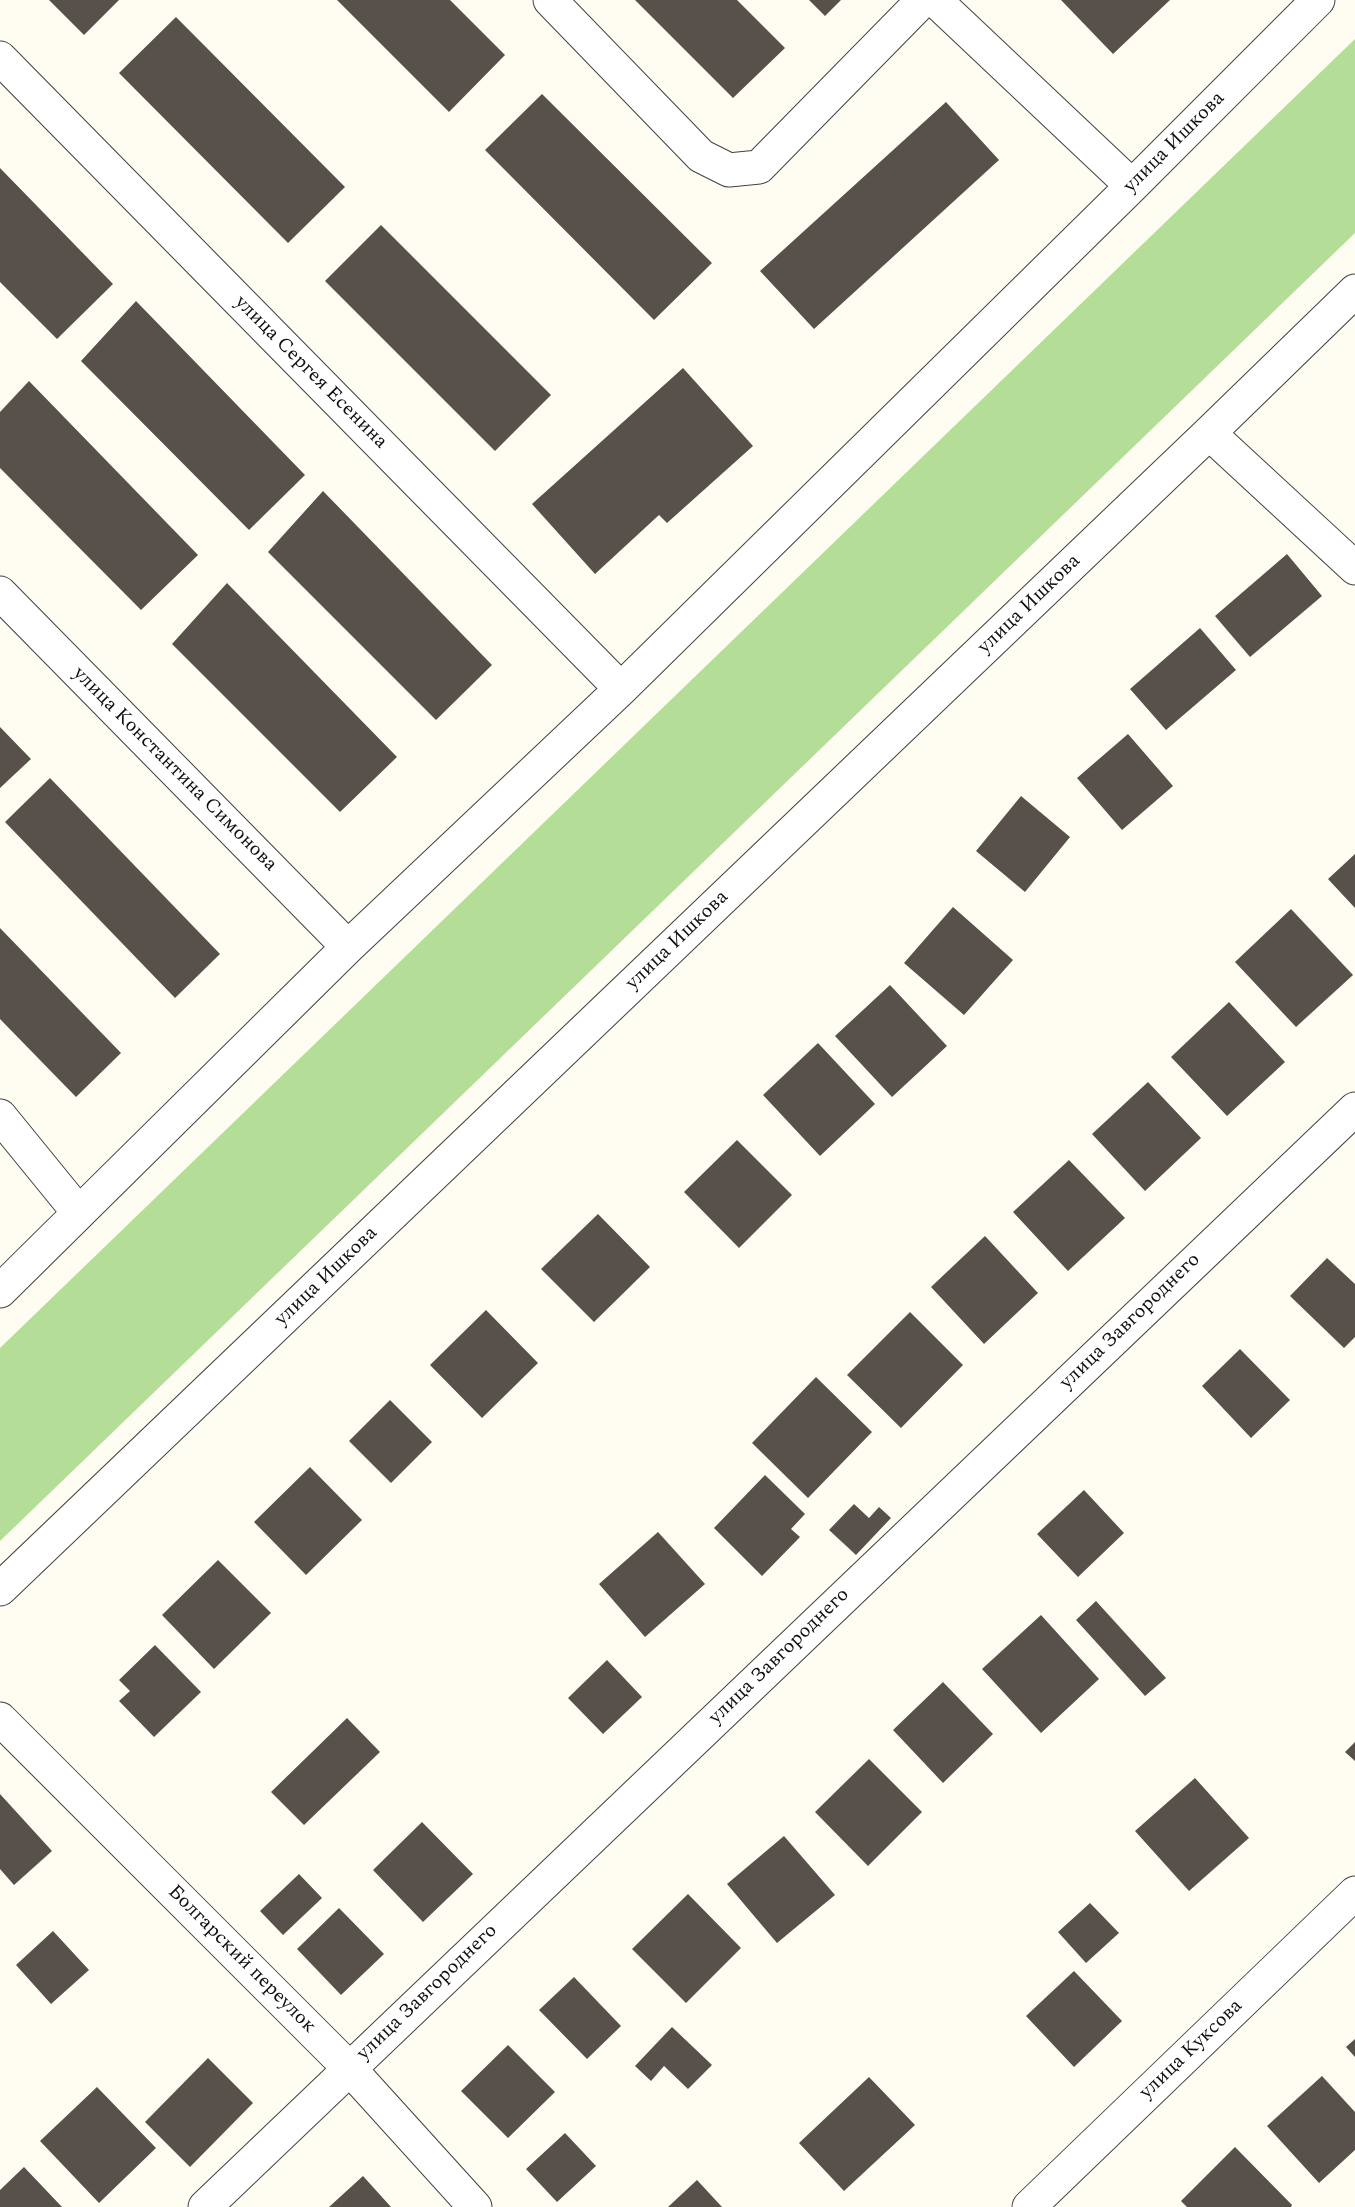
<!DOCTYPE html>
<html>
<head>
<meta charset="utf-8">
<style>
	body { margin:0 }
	canvas { display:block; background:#fffdf1 }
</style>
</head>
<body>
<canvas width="1355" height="2207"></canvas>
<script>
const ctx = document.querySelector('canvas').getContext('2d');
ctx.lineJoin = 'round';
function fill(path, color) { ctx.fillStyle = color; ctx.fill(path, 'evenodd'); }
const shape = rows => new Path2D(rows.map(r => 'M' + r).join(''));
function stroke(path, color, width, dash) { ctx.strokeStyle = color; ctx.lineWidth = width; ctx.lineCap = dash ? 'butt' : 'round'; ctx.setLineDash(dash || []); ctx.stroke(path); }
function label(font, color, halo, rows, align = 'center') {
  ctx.font = font + ' Spectral,serif'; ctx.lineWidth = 6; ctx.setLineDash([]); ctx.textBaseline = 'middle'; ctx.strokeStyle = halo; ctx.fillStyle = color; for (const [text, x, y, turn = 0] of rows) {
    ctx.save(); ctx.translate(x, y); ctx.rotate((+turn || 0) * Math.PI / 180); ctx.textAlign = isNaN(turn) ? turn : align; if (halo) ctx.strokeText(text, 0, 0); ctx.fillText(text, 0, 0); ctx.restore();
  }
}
fill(shape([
	[1355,39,1355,233,0,1541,0,1348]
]), '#b4dd97');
fill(shape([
	[49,0,119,0,84,35],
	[337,0,450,0,505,55,449,112],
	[635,0,737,0,785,48,733,98],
	[809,0,841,0,825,16],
	[1061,0,1170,0,1113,54],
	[176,17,345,187,288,243,119,73],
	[542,94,712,263,654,320,485,150],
	[946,102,999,160,814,329,760,271],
	[0,168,113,284,57,339,0,282],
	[381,225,551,395,495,451,325,281],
	[136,301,305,475,249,530,81,361],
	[683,368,753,446,667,523,659,515,595,574,532,504],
	[29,381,198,555,141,610,0,468,0,412],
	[323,491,492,665,436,720,268,552],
	[1287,554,1322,596,1250,657,1215,616],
	[227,583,397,757,340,812,172,644],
	[1200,628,1236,670,1166,730,1130,689],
	[0,727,31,759,0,788],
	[1128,734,1173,786,1122,830,1077,778],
	[50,778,220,954,175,998,5,822],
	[1021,796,1070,837,1025,892,976,851],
	[1355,854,1355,908,1328,879],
	[953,907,1013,960,964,1015,904,963],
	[1291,909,1353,975,1296,1027,1235,962],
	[0,928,121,1053,76,1097,0,1019],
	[890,985,947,1046,892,1097,835,1036],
	[1229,1002,1285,1062,1227,1116,1171,1057],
	[818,1043,875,1104,820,1156,763,1095],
	[1148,1082,1201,1138,1145,1191,1092,1134],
	[737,1140,792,1195,739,1248,684,1192],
	[1069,1160,1125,1218,1068,1271,1013,1212],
	[598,1214,650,1267,594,1322,541,1269],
	[985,1236,1038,1293,984,1344,931,1287],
	[1327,1258,1355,1284,1355,1337,1344,1348,1290,1296],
	[486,1310,538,1363,482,1418,430,1365],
	[910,1312,963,1365,901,1428,847,1375],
	[1240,1349,1290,1400,1251,1438,1202,1386],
	[816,1377,872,1432,808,1498,752,1443],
	[390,1400,432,1442,391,1483,349,1441],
	[310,1467,362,1520,306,1575,254,1522],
	[765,1475,805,1514,791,1529,800,1537,762,1576,714,1528],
	[1084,1490,1124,1533,1078,1577,1037,1534],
	[854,1504,869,1518,879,1507,891,1518,856,1555,829,1530],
	[658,1532,705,1584,645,1637,599,1584],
	[218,1560,271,1613,214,1669,162,1615],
	[1096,1601,1166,1678,1145,1696,1076,1620],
	[1041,1615,1099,1679,1041,1733,982,1669],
	[155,1645,201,1692,154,1737,119,1701,130,1691,119,1680],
	[607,1660,642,1697,603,1734,568,1698],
	[943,1682,993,1734,943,1783,893,1730],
	[347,1718,380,1752,304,1825,271,1792],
	[1355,1742,1355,1761,1345,1752],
	[869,1759,922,1812,868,1866,815,1812],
	[1195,1778,1249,1838,1189,1891,1135,1831],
	[0,1794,52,1851,14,1885,0,1869],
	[422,1822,473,1874,423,1922,373,1870],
	[784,1836,835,1895,777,1943,727,1884],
	[299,1874,322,1898,283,1935,260,1911],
	[688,1894,741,1948,686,2003,632,1949],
	[1090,1903,1119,1933,1086,1963,1058,1932],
	[339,1908,384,1954,341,1995,297,1949],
	[53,1931,89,1970,51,2004,16,1965],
	[1074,1971,1122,2021,1074,2067,1026,2016],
	[574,1977,621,2026,587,2059,539,2010],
	[672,2027,712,2065,688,2089,664,2066,651,2081,635,2066],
	[1355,2039,1355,2057,1346,2047],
	[508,2045,555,2092,508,2138,461,2091],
	[208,2058,253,2103,190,2167,145,2122],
	[1322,2076,1355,2112,1355,2150,1319,2183,1267,2126],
	[869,2077,915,2125,844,2191,799,2143],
	[97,2087,156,2148,99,2203,40,2141],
	[565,2133,596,2166,557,2202,526,2169],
	[1235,2147,1292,2205,1291,2207,1187,2207,1181,2201],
	[24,2167,62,2207,0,2207,0,2190],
	[363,2176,391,2207,329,2207],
	[697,2180,722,2207,668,2207]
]), '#58504b');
const minor = shape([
	[550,0,701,156,729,170,759,167,923,0],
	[935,0,1132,186],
	[0,58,621,689],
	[1209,433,1355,568],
	[0,593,348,947],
	[0,1116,79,1213],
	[0,1291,348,947,621,689,1132,186,1318,0],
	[0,1589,1209,433,1355,291],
	[0,1719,349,2068,475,2207],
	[205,2207,1355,1109],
	[1029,2207,1355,1893]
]);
stroke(minor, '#424242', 35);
stroke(minor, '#fff', 33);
label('20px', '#0f0f0f', '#fff', [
	["улица Ишкова",1175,143,-45],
	["улица Сергея Есенина",310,373,45],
	["улица Ишкова",1030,605,-44],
	["улица Константина Симонова",174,770,45],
	["улица Ишкова",678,941,-44],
	["улица Ишкова",327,1277,-44],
	["улица Завгороднего",1131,1322,-44],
	["улица Завгороднего",780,1657,-44],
	["Болгарский переулок",241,1960,45],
	["улица Завгороднего",428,1993,-44],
	["улица Куксова",1192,2050,-44]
]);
</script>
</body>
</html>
